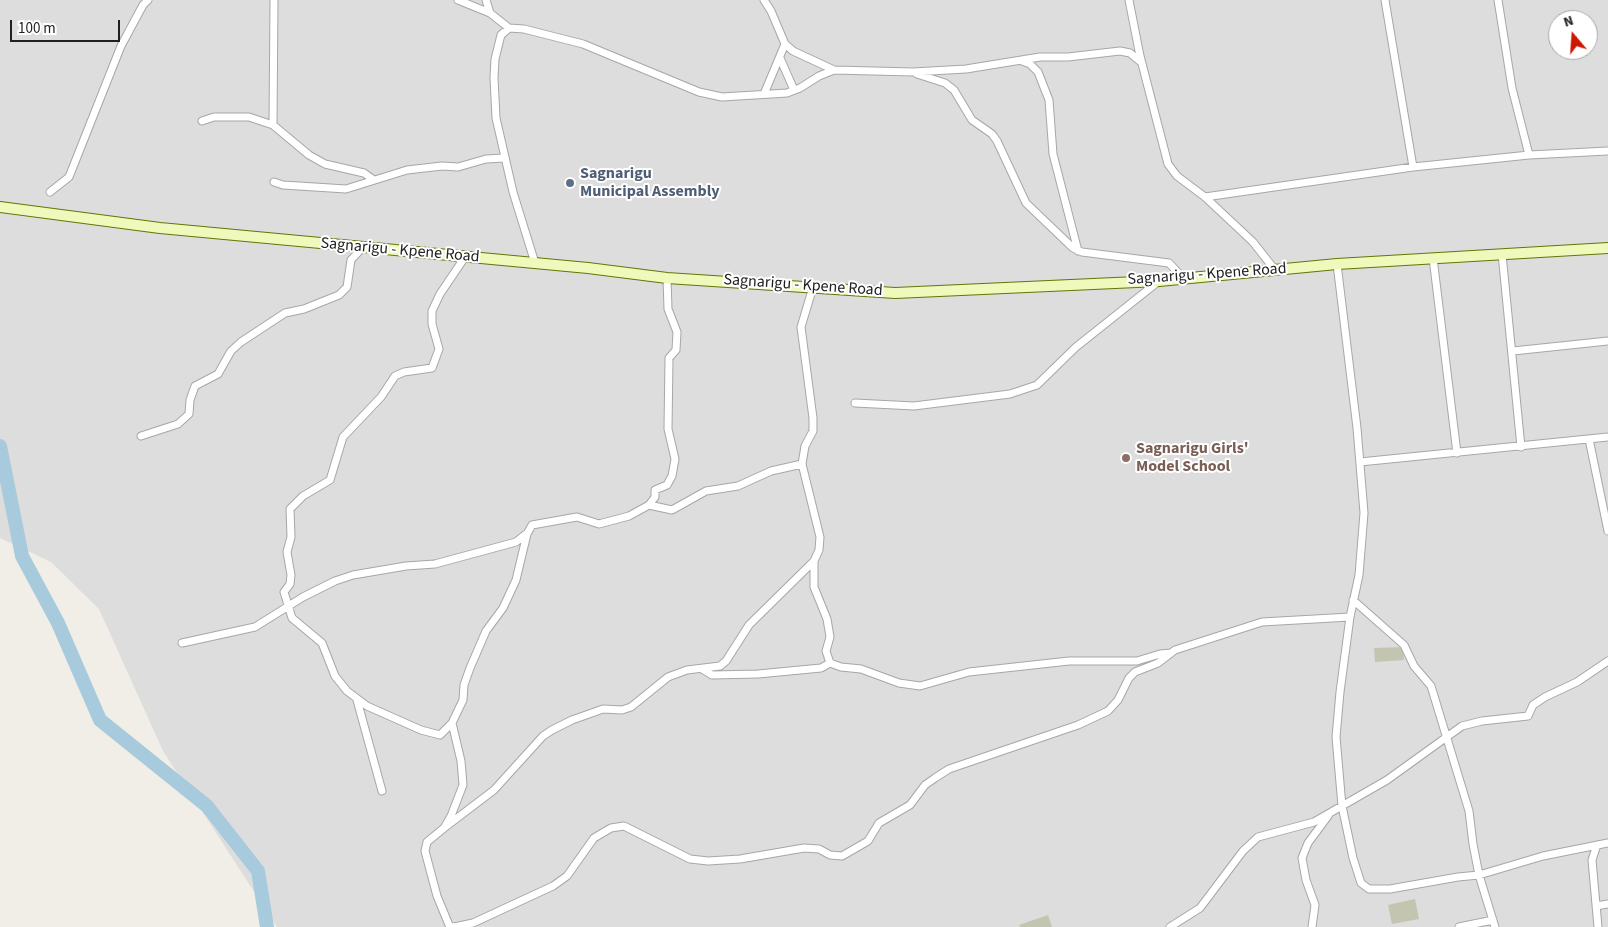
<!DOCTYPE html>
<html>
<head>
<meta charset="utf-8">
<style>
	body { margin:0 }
	#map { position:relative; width:1608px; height:927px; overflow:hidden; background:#f0eee6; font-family:"Source Sans 3",sans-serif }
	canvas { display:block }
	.north { position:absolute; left:1548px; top:10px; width:50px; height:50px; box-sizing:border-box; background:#fff; border:1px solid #a6a6a6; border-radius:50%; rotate:342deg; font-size:14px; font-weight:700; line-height:20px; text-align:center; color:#202020 }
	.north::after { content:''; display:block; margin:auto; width:18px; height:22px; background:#cd1702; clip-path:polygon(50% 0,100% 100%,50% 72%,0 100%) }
	.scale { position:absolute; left:10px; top:20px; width:110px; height:22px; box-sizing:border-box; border:2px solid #202020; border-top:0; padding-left:6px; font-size:15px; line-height:18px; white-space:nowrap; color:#202020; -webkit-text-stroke:4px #fff; paint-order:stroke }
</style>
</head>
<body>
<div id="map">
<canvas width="1608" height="927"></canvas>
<div class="north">N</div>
<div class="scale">100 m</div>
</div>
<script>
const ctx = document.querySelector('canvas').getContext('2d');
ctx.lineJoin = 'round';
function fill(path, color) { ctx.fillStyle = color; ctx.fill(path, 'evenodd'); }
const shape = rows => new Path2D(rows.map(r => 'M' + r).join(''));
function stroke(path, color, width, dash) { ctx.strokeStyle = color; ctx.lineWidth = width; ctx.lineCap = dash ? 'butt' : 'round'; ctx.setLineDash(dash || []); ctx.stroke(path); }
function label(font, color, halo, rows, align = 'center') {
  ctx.font = font + ' "Source Sans 3",sans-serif'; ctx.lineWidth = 4; ctx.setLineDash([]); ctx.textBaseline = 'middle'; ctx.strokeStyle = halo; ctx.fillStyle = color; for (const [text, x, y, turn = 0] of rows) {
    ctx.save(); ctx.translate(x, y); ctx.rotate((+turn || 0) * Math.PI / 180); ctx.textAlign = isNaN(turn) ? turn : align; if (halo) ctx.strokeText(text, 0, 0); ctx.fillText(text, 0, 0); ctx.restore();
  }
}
fill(shape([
	[0,0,1608,0,1608,927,277,927,163,751,99,609,51,562,0,538],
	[1558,20,1588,20,1588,50,1558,50]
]), '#dedddd');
fill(shape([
	[1403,647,1404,660,1375,662,1374,648],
	[1415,899,1419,919,1392,924,1388,905],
	[1048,915,1052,927,1020,927,1019,925]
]), '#c3c5b1');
stroke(shape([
	[0,446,22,556,58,623,100,720,207,806,258,871,267,927]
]), '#a7cbdd', 14);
const street = shape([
	[458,0,490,13,509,28,524,29,583,44,699,92,722,97,787,93,800,88,819,76,834,70,913,72,966,69,1040,57,1068,57,1120,51,1130,53,1141,62],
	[486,0,490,13],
	[764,0,771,11,785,44,793,51,834,70],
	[1129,0,1140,56,1168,164,1177,176,1205,197,1253,242,1275,270],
	[1385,0,1413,167],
	[1498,0,1512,88,1529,155],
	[509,28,501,35,495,59,494,78,496,118,513,192,535,263],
	[780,58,794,90],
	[1022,61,1030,64,1038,72,1049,100,1053,154,1078,251],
	[917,74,945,83,954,90,972,120,992,134,997,141,1026,203,1073,248,1082,252,1169,263,1182,277],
	[764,94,785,44],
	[202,121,214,117,249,117,273,125,274,0],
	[273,125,309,155,325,164,364,173,374,180],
	[274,182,283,185,346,189,407,170,442,166,458,167,486,159,504,158],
	[50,192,69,177,121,46,143,5,148,0],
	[1205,197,1413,167,1529,155,1608,151],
	[1502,254,1521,447],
	[465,257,440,294,432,311,432,324,439,349,432,368,404,372,395,376,381,397,343,437,330,480,303,496,290,509,291,537,287,552,291,575,290,584,284,592,292,618,322,643,335,676,347,691,367,706,421,730,440,735,452,723,463,700,464,685,470,668,486,631,503,608,516,580,527,534,532,525,577,517,599,524,629,516,649,505,655,497,655,490,667,485,672,476,675,459,668,429,669,358,676,350,677,332,668,309,667,278],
	[1433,258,1457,453],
	[1337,264,1357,428,1364,513,1359,575,1350,617,1340,692,1336,737,1342,806,1353,858,1361,883,1369,889,1390,889,1458,877,1479,875,1495,927],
	[813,287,801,327,813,418,813,431,805,446,802,464,820,537,819,550,814,561,814,587,827,619,830,637,826,651,830,663,841,667,861,669,899,683,920,686,969,672,1069,661,1137,661,1160,654,1171,653],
	[1513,351,1608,341],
	[855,403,914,406,1010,394,1037,385,1076,347,1159,281],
	[141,436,178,424,189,414,190,400,195,386,218,374,231,351,241,342,285,313,304,309,339,295,347,287,351,260,363,247],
	[1589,439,1608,531],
	[1360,462,1608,437],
	[649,505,672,510,706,491,738,486,771,471,802,464],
	[1353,600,1404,645,1414,666,1431,686,1469,811,1473,844,1479,875,1543,856,1608,843],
	[182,643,255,627,303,597,335,581,353,575,406,566,435,564,516,542,526,534],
	[702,669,712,675,758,674,821,668,830,663],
	[357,700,382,791],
	[452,723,461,761,463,785,451,816,444,828,427,842,425,851,437,896,449,925,452,927],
	[444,828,494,790,543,736,552,730,572,720,603,709,622,710,631,707,668,677,687,670,720,666,726,661,749,625,814,561],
	[1597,845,1592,860,1598,927],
	[1596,906,1608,904],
	[454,927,473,923,553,886,567,876,594,838,611,828,624,826,690,859,708,861,740,859,804,848,819,849,830,855,842,856,868,841,879,823,910,805,925,785,935,778,949,769,1078,725,1108,711,1118,700,1129,678,1135,672,1158,663,1175,650,1262,622,1350,617],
	[1170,927,1200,908,1243,851,1258,837,1314,822,1387,780,1462,726,1482,721,1528,716,1533,705,1545,697,1577,682,1608,661],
	[1312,927,1315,905,1306,880,1302,858,1308,843,1328,816],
	[1459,927,1493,920]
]);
const secondary = shape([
	[0,207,160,228,588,268,667,278,895,293,1159,281,1337,264,1608,248]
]);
stroke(street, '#a7a7a7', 9);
stroke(secondary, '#5f7706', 12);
stroke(street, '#fff', 7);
stroke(secondary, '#eff9bb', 10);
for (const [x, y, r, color] of [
	[570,183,5,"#5c6f8a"],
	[1126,458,5,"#8d6e63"]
]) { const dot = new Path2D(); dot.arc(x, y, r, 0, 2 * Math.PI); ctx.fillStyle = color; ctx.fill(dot); stroke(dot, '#fff', 2); }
label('bold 16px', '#4e5e75', '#fff', [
	["Sagnarigu",580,174],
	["Municipal Assembly",580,192]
], 'left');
label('16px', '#202020', '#fff', [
	["Sagnarigu - Kpene Road",400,251,5],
	["Sagnarigu - Kpene Road",1207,275,-4],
	["Sagnarigu - Kpene Road",803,286,4]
]);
label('bold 16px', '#785e54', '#fff', [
	["Sagnarigu Girls'",1136,449],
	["Model School",1136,467]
], 'left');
</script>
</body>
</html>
